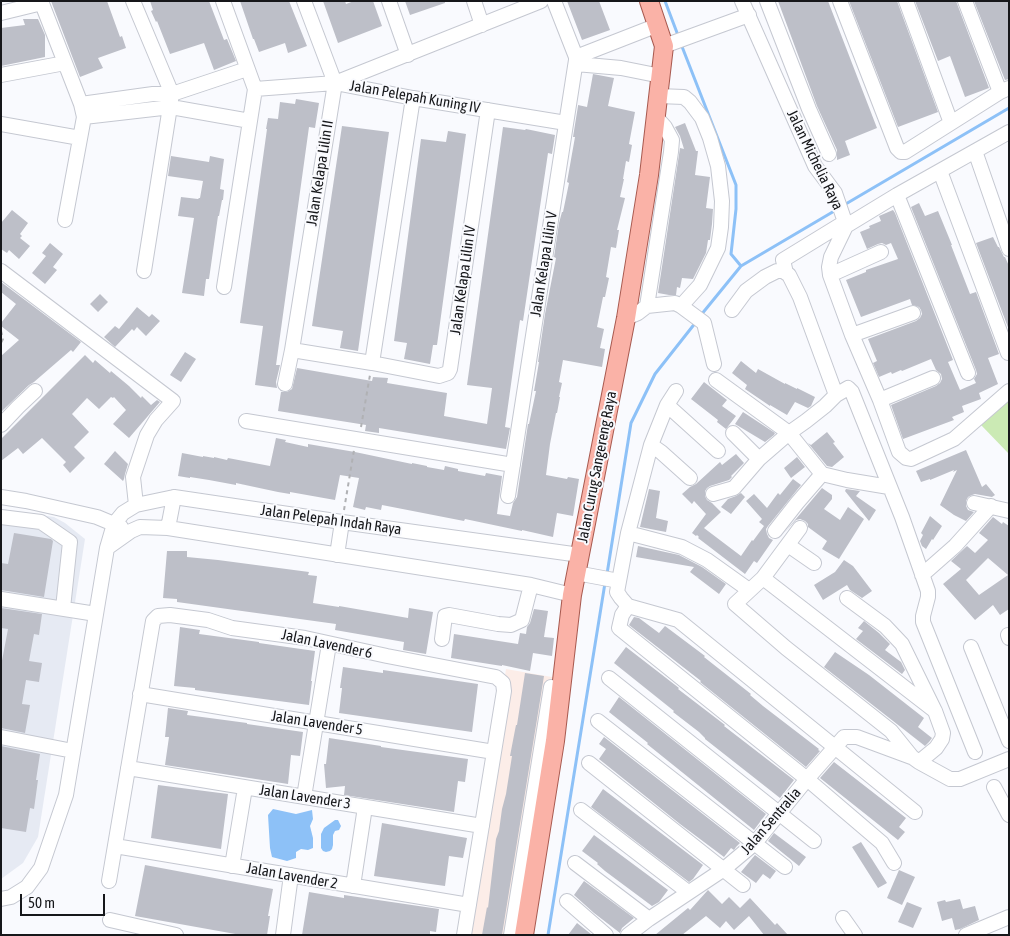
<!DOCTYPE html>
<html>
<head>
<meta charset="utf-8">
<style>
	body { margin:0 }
	#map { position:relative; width:1010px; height:936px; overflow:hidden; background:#f9fafe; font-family:"Asap Condensed",sans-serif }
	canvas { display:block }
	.frame { position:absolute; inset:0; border:2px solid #16171a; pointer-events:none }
	.scale { position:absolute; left:20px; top:894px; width:85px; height:22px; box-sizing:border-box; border:2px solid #16171a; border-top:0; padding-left:6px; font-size:15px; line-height:18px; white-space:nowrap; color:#16171a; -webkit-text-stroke:4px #f9fafe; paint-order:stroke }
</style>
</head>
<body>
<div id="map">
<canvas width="1010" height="936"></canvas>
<div class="frame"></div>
<div class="scale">50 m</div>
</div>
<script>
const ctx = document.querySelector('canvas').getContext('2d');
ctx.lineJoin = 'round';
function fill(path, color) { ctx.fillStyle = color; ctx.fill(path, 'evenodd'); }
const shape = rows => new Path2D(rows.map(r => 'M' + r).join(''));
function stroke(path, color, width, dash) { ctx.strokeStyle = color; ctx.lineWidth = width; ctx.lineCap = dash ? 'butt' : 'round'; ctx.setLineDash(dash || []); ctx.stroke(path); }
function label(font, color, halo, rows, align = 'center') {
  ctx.font = font + ' "Asap Condensed",sans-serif'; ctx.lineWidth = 4; ctx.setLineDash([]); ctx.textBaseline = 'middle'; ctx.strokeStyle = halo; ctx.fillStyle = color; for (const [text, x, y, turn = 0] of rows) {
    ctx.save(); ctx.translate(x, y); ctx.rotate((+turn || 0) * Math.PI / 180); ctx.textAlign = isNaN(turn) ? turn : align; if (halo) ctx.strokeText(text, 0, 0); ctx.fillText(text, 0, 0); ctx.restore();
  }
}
fill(shape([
	[506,669,569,680,524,935,465,935]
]), '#fcede8');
fill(shape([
	[1,509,54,517,65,523,85,539,38,837,23,863,1,879]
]), '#e6eaf3');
fill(shape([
	[1009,399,1009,454,981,425]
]), '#cbeab4');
fill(shape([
	[273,809,296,814,312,810,313,819,310,826,313,838,313,848,308,850,301,849,296,852,296,858,287,861,272,857,270,848,268,815],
	[335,820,338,820,341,826,339,830,335,831,333,835,333,845,332,849,330,851,326,852,323,851,321,848,321,834,324,828]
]), '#8dc1f7');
stroke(shape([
	[665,1,679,38],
	[681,44,736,185,736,209,731,254,741,266],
	[844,205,1009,108],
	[701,315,741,266,836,210],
	[607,574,631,423,655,374,696,322],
	[548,935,605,583]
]), '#8dc1f7', 3);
fill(shape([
	[51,1,107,1,120,37,122,36,126,48,98,58,103,68,80,77],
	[150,1,209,1,224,40,227,39,236,61,214,70,204,43,170,54,157,21,156,22,151,11,153,10],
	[240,1,289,1,307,46,288,53,285,43,259,52,254,39,253,39],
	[323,1,345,1,346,4,354,1,373,1,382,26,338,43],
	[405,1,445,1,445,3,410,15],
	[567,1,599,1,610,30,582,40],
	[778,1,828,1,877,128,845,141,850,155,837,160,837,150,817,106],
	[849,1,897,1,938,112,898,127],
	[915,1,956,1,989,88,965,97,950,56,938,61],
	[974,1,1009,1,1009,79,1005,80],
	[23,19,38,19,45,35,45,57,1,66,1,28,25,25],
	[593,74,614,78,608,106,635,112,629,144,632,145,629,162,626,161,623,179,624,179,620,197,625,198,617,230,619,230,616,248,611,247,606,277,609,278,605,297,603,297,597,327,604,329,600,348,605,349,602,367,563,360,559,382,562,383,559,397,560,397,557,413,556,413,550,444,546,475,567,479,568,477,579,479,573,516,557,513,553,537,522,530,522,531,465,519,464,521,382,505,381,510,366,507,365,510,353,507,359,478,340,475,335,500,290,492,290,494,278,492,236,483,236,485,209,480,190,477,190,478,178,476,182,453,203,457,203,456,214,458,214,457,227,460,228,458,270,466,276,438,286,440,285,442,308,447,308,444,355,452,412,464,412,463,427,466,427,467,444,470,445,466,458,469,458,471,485,476,486,473,502,476,497,514,510,516,513,503,517,497,528,424,529,424,536,391,534,391,539,362,538,362,545,314,556,258,554,257,559,223,562,212,563,212,569,183,567,182,575,137,573,137,578,106,578,105,587,107],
	[296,99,319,103,315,128,309,127,276,365,280,365,276,382,277,388,255,385,263,326,240,323,267,129,266,129,268,118,278,119,280,102,295,104],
	[685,123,696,151,698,151,695,175,710,177,706,208,713,209,712,224,710,240,708,240,706,253,693,279,682,278,680,288,677,287,676,295,669,295,658,293,680,148,684,149,680,136,675,127],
	[342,126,389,132,358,351,340,348,343,331,312,326],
	[503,127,525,130,526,129,555,135,552,154,548,153,523,321,520,320,505,427,510,428,506,449,379,428,379,433,365,431,366,425,278,411,281,392,287,392,292,389,297,368,372,381,373,377,388,378,387,383,447,393,444,416,487,424,492,388,467,385],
	[448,131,466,134,437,345,433,345,430,364,404,359,407,343,394,341,421,139,446,142],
	[171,156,209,162,210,156,224,159,220,189,224,190,223,200,222,200,219,216,218,216,209,279,206,279,204,296,182,293,194,218,178,216,181,197,198,199,199,198,200,198,203,181,168,176],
	[919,203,925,216,938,211,952,245,951,245,956,258,970,294,976,292,999,354,988,358,998,384,979,393,981,399,962,406,964,412,952,417,954,420,903,439,891,405,936,386,940,383,942,379,941,374,936,370,931,359,902,371,901,370,892,374,891,372,879,377,873,363,877,361,868,339,916,321,920,318,922,314,921,310,919,307,912,305,910,299,861,317,846,280,866,272,866,270,898,259,891,243,886,245,882,243,878,244,867,249,860,232,870,228,869,226,881,221,879,216,893,210,895,213,953,360,948,362,960,390,976,383,974,379,977,374,976,370,911,207],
	[12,210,28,223,20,234,22,236,20,238,30,246,19,259,9,250,7,253,1,249,1,223],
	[993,237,998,247,999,247,1004,257,1005,257,1009,266,1009,330,976,243],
	[50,243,63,254,53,267,57,270,45,284,32,273,46,256,42,253],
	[1,282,81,342,73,352,71,350,34,382,29,385,1,412,1,356,19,340,1,326,1,323,16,304,1,292],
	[100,294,108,302,98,312,90,304],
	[137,307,149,317,152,314,160,321,146,336,137,327,134,331,132,329,115,347,104,337,115,326,119,329],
	[185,352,196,359,181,382,170,375],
	[85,355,93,363,95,360,110,373,111,371,129,386,141,398,142,396,151,405,157,400,160,402,129,438,113,424,126,410,114,397,113,398,111,397,99,409,87,398,72,414,89,432,74,447,85,458,70,473,63,465,66,462,42,438,23,454,18,448,1,461,1,439],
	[741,361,756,373,758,369,785,384,785,383,797,389,797,388,815,397,811,406,808,408,795,402,787,415,770,405,770,406,745,389,747,385,732,373],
	[704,382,727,400,722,406,736,416,726,429,717,422,718,420,691,399],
	[743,412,775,433,774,435,765,442,735,424],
	[827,432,835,442,833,443,844,457,832,467,827,466,808,443,811,445],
	[966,450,982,487,986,484,995,495,992,497,975,494,972,495,968,497,966,501,966,506,968,510,974,512,966,521,954,515,940,505,957,470,953,472,954,470,930,480,930,479,921,482,916,471],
	[115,451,128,464,125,474,124,479,123,481,104,464],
	[736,454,744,463,731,476,732,477,729,480,710,486,707,488,705,491,705,496,707,500,712,503,721,512,704,528,741,556,752,540,753,541,764,526,759,522,762,519,746,501,754,494,767,508,778,493,780,495,793,479,801,485,768,526,766,529,767,534,769,538,773,540,757,563,754,561,745,574,698,538,699,537,697,535,696,536,692,533,706,514,694,501,692,504,682,494,690,487,696,484,720,462,722,465],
	[797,457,805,467,791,478,784,468],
	[822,488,832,495,832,499,824,509,840,520,848,507,864,519,839,559,822,549,827,541,808,527,808,524,805,521,800,519,796,520,784,533],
	[649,489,660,491,656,518,668,521,666,532,640,527],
	[846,489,860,491,856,496,876,510,869,521,845,491],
	[741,493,745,497,731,514,721,507,728,499,736,496],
	[930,516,942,526,933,540,932,539,926,549,922,546,920,541,923,535,921,533],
	[993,517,1002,524,1003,522,1009,526,1009,609,1000,615,993,605,975,620,943,584,961,569,951,561,967,546,975,553,988,540,979,533],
	[988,558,1008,575,979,595,966,580],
	[14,533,51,539,53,541,44,597,1,590,1,563,8,564],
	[638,546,679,555,702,567,726,584,719,594,690,572,694,567,636,557],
	[167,551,187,551,187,557,218,560,309,572,308,575,317,576,313,603,339,607,339,606,408,618,409,608,433,612,426,654,403,650,404,642,335,630,336,624,177,602,177,599,163,598],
	[844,560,853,566,872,591,862,598,850,590,847,585,823,600,814,585,835,572],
	[1,608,42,614,39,635,34,634,29,661,42,663,39,682,26,680,22,704,30,705,25,733,1,728,1,666,8,629,1,628],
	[534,609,548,611,544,637,554,638,552,656,533,653,530,671,502,665,502,666,451,658,454,634,518,644,520,633,526,634,527,627,530,623],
	[634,617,639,618,659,633,665,626,705,656,704,657,751,694,750,695,763,706,819,749,818,750,820,751,806,767,700,682,701,681,629,625],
	[864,621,879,633,890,644,885,650,901,662,905,670,902,674,856,639,863,631,858,628],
	[180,627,200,630,199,634,259,642,259,643,315,651,311,681,312,681,309,705,195,690,195,688,174,686],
	[626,647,679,688,678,689,725,725,724,726,794,780,780,798,705,739,705,738,699,732,673,712,674,711,614,663],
	[835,652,869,675,924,718,918,727,932,738,929,742,925,746,824,667],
	[343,667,383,673,383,670,478,684,472,732,339,713,342,688,340,688],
	[525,673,544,676,502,935,482,935,487,907,488,908,496,839,499,831,502,809,506,794,512,756,510,756,515,730,516,725,517,725],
	[619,697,766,814,754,830,647,744,648,743,609,712],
	[168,708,188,711,187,715,247,723,247,724,303,732,300,756,291,755,288,784,165,765,169,737,165,737],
	[604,737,740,843,736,847,734,850,731,848,724,857,680,824,599,759,606,749,599,744],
	[329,738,381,746,381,747,468,759,465,782,458,781,454,812,344,795,345,786,326,788,324,764,326,764],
	[1,746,40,754,36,780,38,780,34,809,30,808,26,832,1,828],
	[834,762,906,818,899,827,905,832,898,840,820,778],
	[158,785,228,794,221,849,151,838],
	[603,789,703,865,693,879,689,882,591,807],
	[382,823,467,838,463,858,449,856,445,886,374,876],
	[774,833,806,857,799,866,768,841],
	[594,835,668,890,659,902,652,906,605,871,597,864,598,863,582,851],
	[861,842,887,883,878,888,852,847],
	[755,855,776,871,770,879,763,874,756,883,741,872],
	[145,865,273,889,268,916,270,916,267,935,241,935,135,916],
	[899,870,915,877,902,905,887,898],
	[584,881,634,918,622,928,620,933,594,913,574,895],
	[708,890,722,904,729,897,740,908,750,898,775,925,777,923,788,935,764,935,749,916,734,930,726,921,720,928,706,916,682,935,655,935,688,908,690,910],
	[309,892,344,898,344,895,439,909,436,932,430,931,430,935,302,935],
	[960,899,963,909,975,906,979,920,960,929,955,930,952,918,942,921,937,902,945,900,946,902],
	[907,902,922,908,913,928,898,922],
	[577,923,591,934,592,935,568,935]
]), '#bdbfc8');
const minor = shape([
	[41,1,81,104,84,117,65,220],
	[133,1,172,94,144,271],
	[223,1,255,89,224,287],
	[304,1,335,83,292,350,372,363,439,376,448,373,450,369,488,110],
	[389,1,408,55],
	[474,1,482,25],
	[742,1,815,166,835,193,845,222,846,226,831,257,829,267,830,275,852,335,880,400,899,452,906,458,911,459,954,439,1009,391],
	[767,1,809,109,829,154],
	[840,1,897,148,901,152,905,152,1000,92,1009,88],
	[906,1,951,123],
	[965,1,1000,92],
	[1,13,42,3],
	[664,46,749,15],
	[576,57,658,25],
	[576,64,621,68,661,76],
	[1,75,65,63],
	[335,83,541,1],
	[255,89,335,83,413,98,566,123],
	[658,96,684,97,690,102,702,118,710,138,718,166,722,201,721,227,718,248,700,285,681,306],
	[81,104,153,94,172,94,247,69],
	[84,117,171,107,250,121],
	[1,124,80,138],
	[975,151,1009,249],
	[940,171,1008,353],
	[897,195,968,373],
	[846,226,897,195,1009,132],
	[1,271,173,401,156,420,147,435,133,477,136,505],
	[786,273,783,260,845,222],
	[830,275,881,252],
	[647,306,671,152,672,140,665,127,656,117],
	[732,310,746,291,765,277,777,271,783,271,789,275,800,297,836,395,848,388,852,392,902,517,928,591,928,597,923,616,923,622,975,752],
	[626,318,638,313,647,306,675,303,681,306,704,323,714,364],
	[852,335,913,313],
	[372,363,413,98],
	[716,380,789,433,806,421,825,406,836,395],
	[285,384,292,350],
	[880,400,933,378],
	[667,405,718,451],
	[246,421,513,465],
	[1,425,18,407,35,391],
	[733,433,759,459,789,433,822,474,847,480,889,487],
	[651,445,661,452,690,478],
	[713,494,734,488,759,459],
	[508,496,576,60,576,57,554,1],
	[1,497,26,501,97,517,121,527],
	[974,503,1009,511],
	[1,517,41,522,70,542,63,608],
	[168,528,174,497],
	[800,528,763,578,735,604,786,648,891,731,912,757,919,762,950,779,960,779,1009,759],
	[775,531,797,503,822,474],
	[628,533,682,547,707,560,749,590],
	[788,545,814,563],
	[107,548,131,531,140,527,168,528,531,585,572,595],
	[337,555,342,522],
	[576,573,619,581],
	[922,575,955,546,991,506],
	[763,578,935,711],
	[847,598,885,626,902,644,935,711,943,733,942,739,936,748,919,762],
	[1,599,96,614],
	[628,606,621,598,617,592,628,533,651,445,667,405,676,391],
	[1008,635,1009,638],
	[442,639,445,616,449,615,498,624,511,625,522,620,531,585],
	[971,647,1009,741],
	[609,678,814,841],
	[140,694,494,752],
	[598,721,785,867],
	[1,737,73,751],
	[589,763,743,885],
	[128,768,482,826],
	[994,787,1009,815],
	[304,797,329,644],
	[581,810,688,892],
	[115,846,469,905],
	[575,863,649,919],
	[894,863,882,843,807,779,619,628,622,615,628,606,678,620,915,812],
	[232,866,245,788],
	[109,881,153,621,158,616,170,615,208,620,232,628,305,638,387,656,496,677,503,683,504,691,464,935],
	[353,886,365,807],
	[1,899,11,897,27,887,41,868,66,795,107,548,114,524,123,513,136,505,174,497,342,522,580,555],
	[567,901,606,935],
	[843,918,855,935],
	[110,920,176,935],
	[283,935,291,875],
	[511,935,551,687],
	[628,935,649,919,724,869,755,843,807,779,844,737,857,737,911,757],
	[966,935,1009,917]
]);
const major = shape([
	[524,935,555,741,572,595,626,318,649,175,664,46,649,1]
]);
stroke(minor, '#c5c8d1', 16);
stroke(major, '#a85a50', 20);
stroke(shape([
	[1,331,3,339,1,343],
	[361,427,370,375],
	[344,510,354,450]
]), '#b0b1b4', 2, [4, 4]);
stroke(minor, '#fff', 14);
stroke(major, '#fab2a7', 18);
label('15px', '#16171a', '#f9fafe', [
	["Jalan Pelepah Kuning IV",415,97,10],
	["Jalan Michelia Raya",815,160,64],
	["Jalan Kelapa Lilin II",320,173,-81],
	["Jalan Kelapa Lilin V",544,264,-81],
	["Jalan Kelapa Lilin IV",463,280,-82],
	["Jalan Curug Sangereng Raya",597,467,-79],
	["Jalan Pelepah Indah Raya",331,520,8],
	["Jalan Lavender 6",327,644,12],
	["Jalan Lavender 5",317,723,9],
	["Jalan Lavender 3",305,797,9],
	["Jalan Sentralia",771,821,-49],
	["Jalan Lavender 2",292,876,10]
]);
</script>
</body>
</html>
